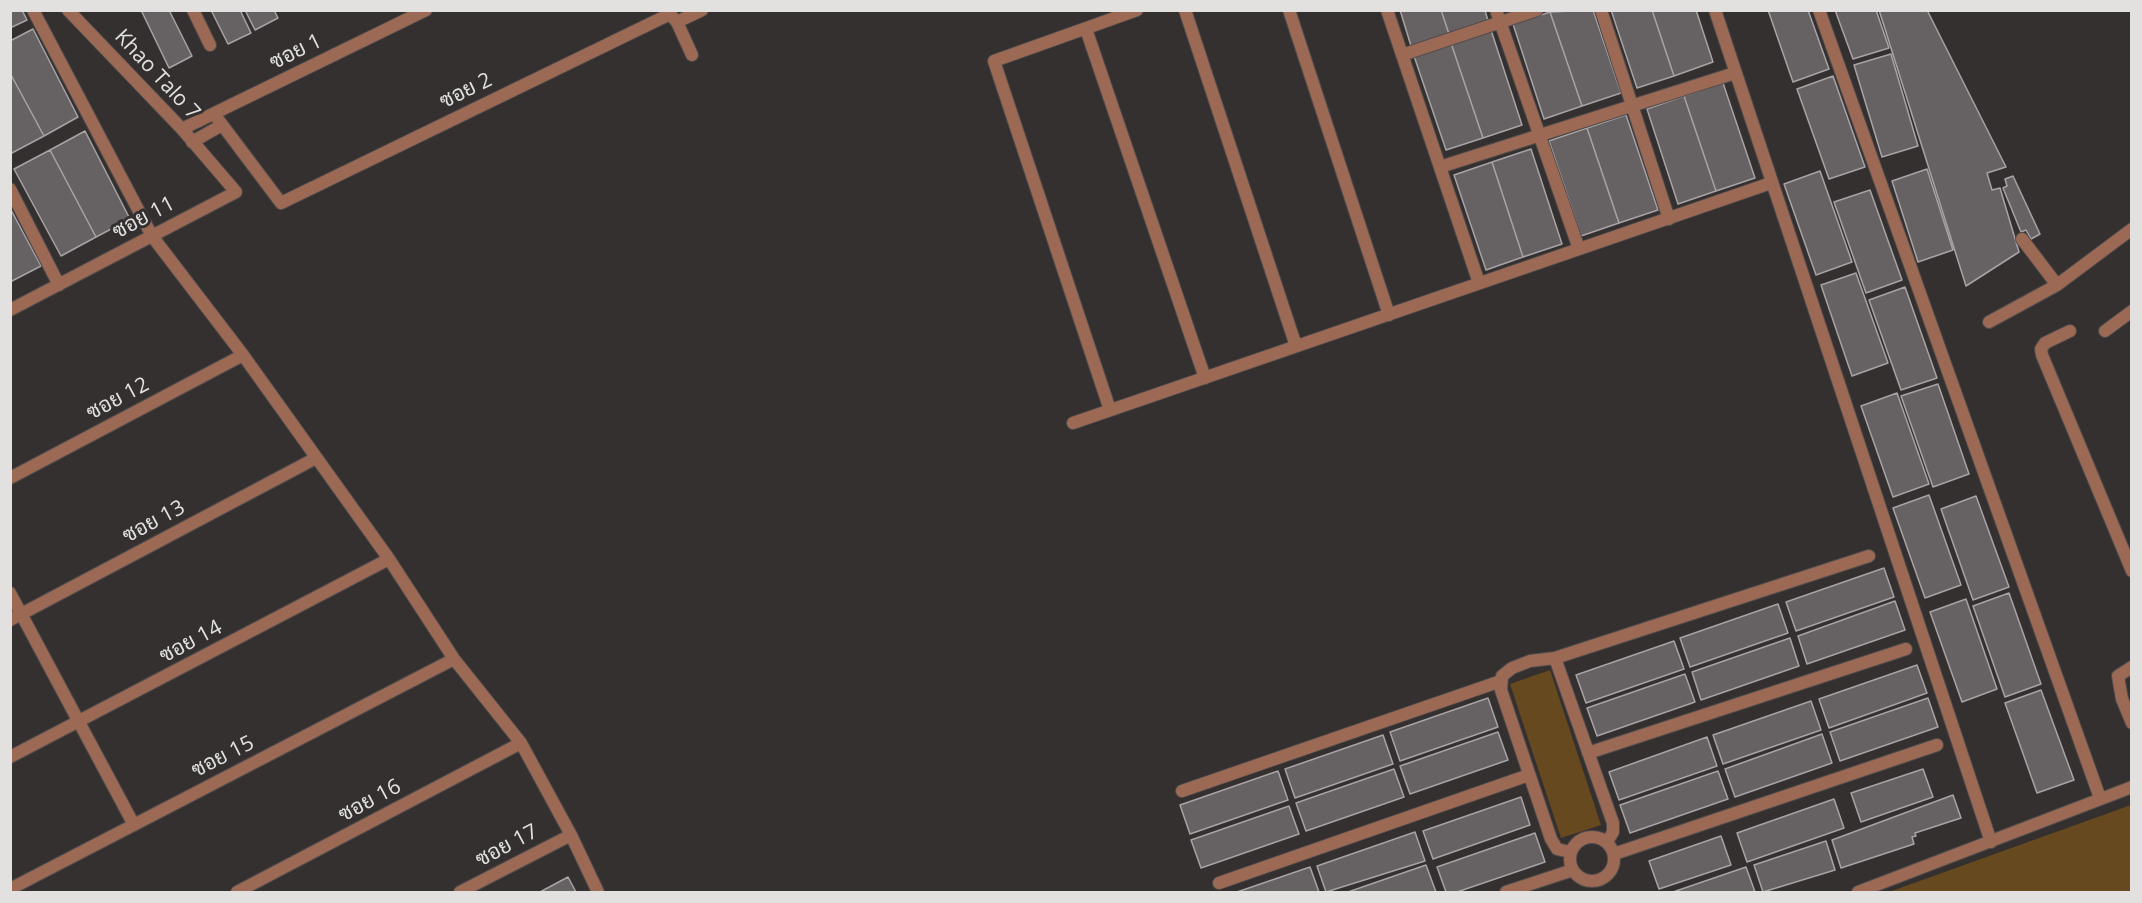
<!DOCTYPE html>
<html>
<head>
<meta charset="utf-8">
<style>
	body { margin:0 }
	#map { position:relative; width:2142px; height:903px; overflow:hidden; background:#343030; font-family:"Open Sans",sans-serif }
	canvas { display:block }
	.frame { position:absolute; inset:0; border:12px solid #e3e0e0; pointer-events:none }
</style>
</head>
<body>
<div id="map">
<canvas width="2142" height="903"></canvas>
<div class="frame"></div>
</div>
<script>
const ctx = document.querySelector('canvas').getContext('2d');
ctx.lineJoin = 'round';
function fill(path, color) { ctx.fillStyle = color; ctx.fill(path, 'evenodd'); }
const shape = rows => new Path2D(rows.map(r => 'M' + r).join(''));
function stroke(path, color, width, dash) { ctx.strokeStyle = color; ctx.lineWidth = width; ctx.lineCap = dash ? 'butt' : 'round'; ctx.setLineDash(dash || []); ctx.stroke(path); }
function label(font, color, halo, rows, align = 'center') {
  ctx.font = font + ' "Open Sans",Sarabun,sans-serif'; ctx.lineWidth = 6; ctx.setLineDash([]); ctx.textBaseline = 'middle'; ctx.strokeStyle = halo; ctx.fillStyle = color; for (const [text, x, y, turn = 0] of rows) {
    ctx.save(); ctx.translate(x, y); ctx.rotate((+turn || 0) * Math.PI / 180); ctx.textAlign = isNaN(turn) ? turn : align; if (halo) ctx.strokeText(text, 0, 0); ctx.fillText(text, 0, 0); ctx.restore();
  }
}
fill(shape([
	[1550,670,1601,825,1561,838,1510,684],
	[2131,805,2131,892,1889,892]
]), '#66491e');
const building = shape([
	[10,10,22,10,27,20,10,28,10,10],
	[141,10,169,10,192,56,169,68,141,10],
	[211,10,240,10,251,33,228,44,211,10],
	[245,10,274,10,278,18,255,30,245,10],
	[1400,10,1441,10,1449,34,1411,46,1400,10],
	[1441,10,1485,10,1488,21,1449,34,1441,10],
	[1593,10,1621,93,1582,106,1550,12,1593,10],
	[1611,10,1652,10,1674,76,1637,88,1611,10],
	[1652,10,1696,10,1713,62,1674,76,1652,10],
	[1768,10,1808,10,1829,69,1793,82,1768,10],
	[1835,10,1876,10,1889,48,1853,59,1835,10],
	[1879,10,1927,10,2006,167,1987,173,1992,190,2000,188,2019,252,1966,286,1879,10],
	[1550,12,1582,106,1544,119,1513,24,1550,12],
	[33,29,78,117,44,136,10,73,10,41,33,29],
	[1491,30,1522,125,1483,138,1451,43,1491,30],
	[1451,43,1483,138,1446,150,1414,56,1451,43],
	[1891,54,1918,146,1882,157,1854,65,1891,54],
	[10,73,44,136,10,154,10,73],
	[1833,76,1865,167,1829,179,1797,89,1833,76],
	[1723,83,1755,178,1716,191,1684,96,1723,83],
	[1684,96,1716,191,1678,204,1647,109,1684,96],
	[1626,115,1658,210,1619,223,1587,128,1626,115],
	[1587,128,1619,223,1581,236,1549,141,1587,128],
	[85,131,130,219,96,237,50,150,85,131],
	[1531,149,1562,244,1523,257,1492,162,1531,149],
	[50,150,96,237,61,256,14,169,50,150],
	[1492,162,1523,257,1486,270,1454,175,1492,162],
	[1927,169,1953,250,1918,262,1892,181,1927,169],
	[1820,171,1852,262,1816,275,1784,184,1820,171],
	[2013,176,2040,234,2031,239,2026,230,2021,232,2003,188,2007,186,2005,179,2013,176],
	[1870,190,1902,280,1866,293,1834,202,1870,190],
	[10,208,41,266,10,282,10,208],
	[1856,273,1888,363,1852,376,1821,285,1856,273],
	[1905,287,1937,378,1901,390,1869,300,1905,287],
	[1938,384,1969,474,1933,487,1901,396,1938,384],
	[1897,393,1929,484,1893,497,1861,406,1897,393],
	[1929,495,1961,585,1925,598,1893,508,1929,495],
	[1976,496,2009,587,1973,600,1941,509,1976,496],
	[1884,568,1894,597,1796,631,1786,602,1884,568],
	[2009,593,2041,684,2005,697,1973,606,2009,593],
	[1966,599,1997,689,1962,702,1930,612,1966,599],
	[1895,601,1905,630,1807,664,1798,636,1895,601],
	[1778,604,1788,633,1690,667,1680,638,1778,604],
	[1790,638,1799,666,1701,700,1692,672,1790,638],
	[1674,641,1684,669,1586,703,1576,675,1674,641],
	[1917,665,1927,693,1829,728,1819,699,1917,665],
	[1685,674,1695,702,1597,736,1587,708,1685,674],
	[2041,690,2074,780,2037,793,2005,703,2041,690],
	[1488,698,1498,727,1400,761,1390,732,1488,698],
	[1928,698,1938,727,1840,761,1830,732,1928,698],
	[1811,701,1821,730,1723,764,1713,735,1811,701],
	[1498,732,1508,760,1410,794,1400,766,1498,732],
	[1822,734,1832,763,1735,797,1725,769,1822,734],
	[1383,735,1393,764,1295,798,1285,769,1383,735],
	[1707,737,1717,766,1619,800,1609,772,1707,737],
	[1394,769,1404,797,1306,831,1296,803,1394,769],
	[1923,769,1933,797,1861,822,1851,793,1923,769],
	[1278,771,1288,800,1190,834,1180,805,1278,771],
	[1718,771,1728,799,1630,833,1620,805,1718,771],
	[1953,795,1961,818,1915,833,1916,836,1912,837,1914,844,1841,868,1832,840,1953,795],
	[1521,797,1530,825,1433,859,1423,831,1521,797],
	[1834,799,1844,828,1747,862,1737,833,1834,799],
	[1289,806,1299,834,1201,868,1191,840,1289,806],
	[1415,832,1425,861,1326,892,1317,866,1415,832],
	[1535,833,1545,862,1457,892,1446,892,1437,867,1535,833],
	[1721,836,1731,865,1659,889,1649,861,1721,836],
	[1826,841,1835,870,1763,892,1754,865,1826,841],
	[1426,865,1436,892,1348,892,1426,865],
	[1310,867,1319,892,1237,892,1310,867],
	[1746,867,1755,892,1673,892,1746,867],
	[568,877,576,892,540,892,568,877]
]);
fill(building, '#666264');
stroke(building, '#a7a3a6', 1.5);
const minor = shape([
	[33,10,152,236,243,355,389,559,454,659,521,743,571,835,598,892],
	[193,10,210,45],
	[666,10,677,22,692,55],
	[1185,10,1296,346],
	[1289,10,1389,315],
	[1387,10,1479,283],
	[1496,10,1579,249],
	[1601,10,1669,219],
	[1715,10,1991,842],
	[1819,10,2100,798],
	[677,22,702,10],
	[1086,29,1205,378],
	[1402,55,1537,10],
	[214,114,281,203,668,15],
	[182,129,426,10],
	[192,142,222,125],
	[1440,167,1735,73],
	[10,189,59,285],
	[2022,239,2057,285,2132,229],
	[10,310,236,192,182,129,68,10],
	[1989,322,2057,285],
	[2070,331,2045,343,2041,349,2042,355,2132,571],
	[2105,331,2132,311],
	[1110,410,994,61,1137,10],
	[1073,423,1771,183],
	[10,478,243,355],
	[10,593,134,825],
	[10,620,316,458],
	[1555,658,1613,823,1613,832,1607,842],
	[2132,667,2118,676,2122,699,2132,723],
	[1588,753,1906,649],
	[10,757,389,559],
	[1182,791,1501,681],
	'1570 859a22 22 0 1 1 44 0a22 22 0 1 1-44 0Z',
	[1570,852,1557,849,1551,839,1501,690,1502,676,1512,668,1530,661,1555,658,1869,556],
	[1614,854,1937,745],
	[1219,883,1529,775],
	[10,889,454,659],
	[237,892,521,743],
	[460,892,571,835],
	[1506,892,1573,870],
	[1858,892,2132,787]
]);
stroke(minor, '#504c4c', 14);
stroke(minor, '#9c6955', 12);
label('21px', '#e3e0e0', '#343030', [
	["ซอย 1",296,52,-26],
	["Khao Talo 7",157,75,47],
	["ซอย 2",466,91,-26],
	["ซอย 11",144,218,-28],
	["ซอย 12",118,399,-28],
	["ซอย 13",154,522,-28],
	["ซอย 14",191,642,-28],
	["ซอย 15",223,757,-27],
	["ซอย 16",370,801,-28],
	["ซอย 17",507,846,-28]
]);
</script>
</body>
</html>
